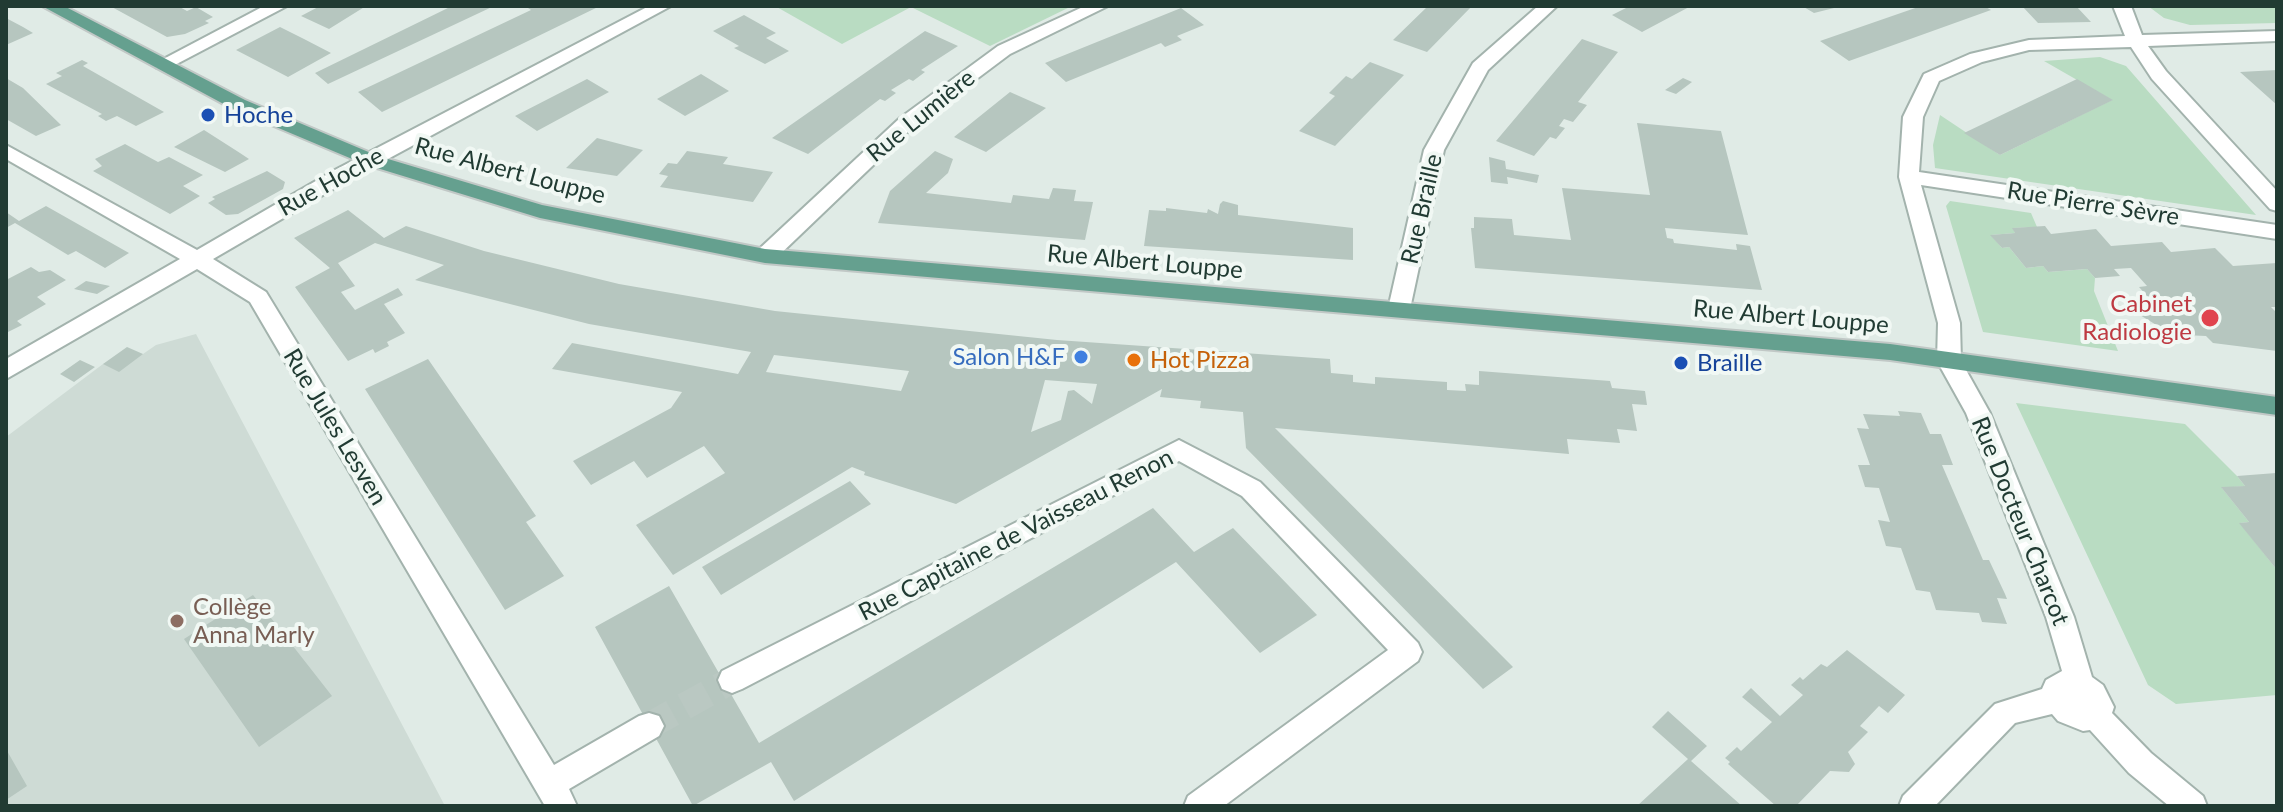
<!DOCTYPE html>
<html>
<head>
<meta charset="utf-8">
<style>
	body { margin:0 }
	#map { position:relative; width:2283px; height:812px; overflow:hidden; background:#e0ebe6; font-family:Lato,sans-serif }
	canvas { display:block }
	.frame { position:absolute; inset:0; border:8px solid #213b33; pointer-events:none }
</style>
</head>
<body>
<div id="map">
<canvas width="2283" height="812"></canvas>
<div class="frame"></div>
</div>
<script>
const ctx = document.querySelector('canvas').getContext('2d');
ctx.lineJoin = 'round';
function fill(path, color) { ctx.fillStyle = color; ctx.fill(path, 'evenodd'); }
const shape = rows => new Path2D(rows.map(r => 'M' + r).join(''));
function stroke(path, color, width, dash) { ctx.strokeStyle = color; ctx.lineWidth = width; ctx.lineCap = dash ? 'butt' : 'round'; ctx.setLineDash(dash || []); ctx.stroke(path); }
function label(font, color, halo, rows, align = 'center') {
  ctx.font = font + ' Lato,sans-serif'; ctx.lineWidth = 8; ctx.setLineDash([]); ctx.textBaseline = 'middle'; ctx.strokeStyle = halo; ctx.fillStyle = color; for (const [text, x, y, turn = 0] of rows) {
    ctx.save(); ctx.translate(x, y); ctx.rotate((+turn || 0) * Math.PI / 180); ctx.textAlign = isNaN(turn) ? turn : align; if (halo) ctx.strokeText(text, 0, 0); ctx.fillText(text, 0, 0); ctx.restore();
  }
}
fill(shape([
	[196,334,445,806,6,806,6,437,103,364,143,354,156,345]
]), '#cedbd5');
fill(shape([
	[775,6,1072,6,990,46,911,7,842,44],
	[2148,6,2277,6,2277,23,2190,25,2164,18],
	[2100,57,2126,66,2256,215,1935,168,1933,145,1940,115,2000,155,2112,100,2044,61],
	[1950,201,2031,213,2037,227,2013,228,2015,233,1991,235,2002,248,2009,247,2026,268,2043,266,2048,272,2087,269,2095,278,2094,291,2118,351,1983,332,1946,206],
	[2016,403,2185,424,2237,476,2245,486,2222,488,2249,522,2240,523,2277,570,2277,695,2176,704,2148,685]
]), '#b9dcc2');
fill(shape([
	[110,6,178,6,187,11,196,7,213,17,205,21,209,23,185,34,167,37],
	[320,6,366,6,329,29,301,16],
	[452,6,494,6,328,84,315,73],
	[525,6,600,6,382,112,358,92,531,10],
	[1428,6,1472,6,1427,52,1393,40],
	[1630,6,1691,6,1642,32,1612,15],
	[1802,6,1837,6,1838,7,1814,13],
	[1921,6,1984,6,1991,10,1849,61,1820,41],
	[2022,6,2076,6,2091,22,2038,23],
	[1181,8,1204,25,1177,36,1182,40,1165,47,1161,43,1066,82,1045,63],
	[744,15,776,33,766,38,789,51,765,64,734,48,739,46,713,31],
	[6,18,23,27,33,33,6,45],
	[280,27,304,39,331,53,288,77,236,50],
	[925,31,958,46,921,70,925,72,913,81,909,79,891,90,896,93,885,101,880,99,808,154,772,138],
	[1582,39,1618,52,1578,102,1587,105,1573,122,1564,119,1559,126,1565,128,1556,139,1550,137,1534,156,1496,141],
	[82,60,88,63,83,66,164,112,136,126,117,116,106,121,98,116,102,114,46,84,62,76,56,73],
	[1370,62,1404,75,1335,146,1299,131,1335,96,1329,93,1346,76,1352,79],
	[2277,70,2277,105,2240,72],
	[701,74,729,91,685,116,657,99],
	[6,78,23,88,61,125,36,136,6,119],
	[1683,78,1692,82,1676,94,1665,90],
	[587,79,609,92,537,131,515,116],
	[2077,79,2113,100,2000,155,1964,133],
	[1010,92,1046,108,986,152,954,137],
	[1637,123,1721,131,1748,235,1665,228,1667,238,1673,239,1674,243,1737,250,1736,244,1750,246,1762,290,1475,268,1471,228,1474,228,1474,217,1512,219,1514,235,1571,240,1562,188,1650,195],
	[204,130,240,153,249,159,225,172,174,147],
	[597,138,643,150,617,176,566,168],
	[125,144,158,162,169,157,203,175,183,186,200,196,170,214,93,171,102,166,95,159],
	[687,151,728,157,723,164,773,172,753,202,660,187,668,176,659,174,668,163,677,164],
	[935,151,953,159,948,173,926,193,1011,203,1013,195,1049,199,1053,188,1076,190,1074,201,1093,202,1085,240,878,223,890,191],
	[1489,157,1505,161,1506,169,1539,175,1537,183,1507,177,1508,184,1491,182],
	[267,171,285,182,283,189,238,214,226,215,208,203,215,199,212,197],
	[1223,201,1238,205,1238,215,1353,228,1353,260,1144,246,1149,210,1166,211,1166,208,1207,213,1208,209,1218,214,1220,204],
	[46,206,129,253,105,268,76,251,68,255,15,223,6,228,6,212,19,221],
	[348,210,384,238,406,226,484,251,619,284,775,311,1057,340,1330,359,1331,373,1353,375,1353,382,1375,384,1375,377,1447,382,1447,390,1466,391,1465,384,1479,385,1479,371,1610,381,1612,388,1645,391,1647,405,1632,404,1637,431,1617,429,1620,443,1567,439,1569,454,1275,428,1513,667,1483,689,1246,448,1243,412,1200,408,1201,401,1160,397,1162,389,956,504,864,475,865,472,852,467,673,575,636,525,725,473,704,446,647,478,634,461,591,485,573,461,671,408,682,392,552,369,572,343,738,374,751,352,589,324,415,280,444,265,375,243,338,263,355,286,341,292,355,310,398,288,403,295,384,304,405,333,387,342,389,346,375,353,373,349,348,361,295,287,330,268,294,238],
	[774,355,909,371,901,391,766,372],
	[1045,380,1097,384,1092,404,1074,390,1068,391,1061,420,1031,432],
	[2045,226,2051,234,2096,229,2111,246,2162,242,2171,252,2215,248,2233,266,2277,263,2277,307,2271,307,2277,313,2277,351,2213,343,2206,336,2184,335,2163,329,2130,309,2136,304,2153,303,2139,287,2147,286,2131,268,2114,269,2120,276,2095,278,2087,269,2048,272,2043,266,2026,268,2009,247,2002,248,1990,235,2015,233,2012,228],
	[31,267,39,272,50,270,66,280,37,297,46,304,17,321,22,325,6,333,6,280],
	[86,281,110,286,97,294,74,289],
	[127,347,143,354,119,372,103,364],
	[428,359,536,516,526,522,564,576,505,610,365,389],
	[80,360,95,367,74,382,60,374],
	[1898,411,1921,413,1930,434,1941,434,1953,465,1942,465,1983,560,1989,560,2005,594,2007,599,1997,598,2007,624,1982,622,1979,613,1936,610,1930,592,1916,590,1901,548,1886,546,1878,520,1890,522,1879,488,1865,487,1858,465,1870,465,1857,428,1869,429,1863,414,1900,416],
	[2276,473,2277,475,2277,570,2239,523,2249,522,2221,487,2245,486,2237,476],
	[850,481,871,504,721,595,702,567],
	[1153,508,1194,552,1233,528,1317,615,1260,653,1176,562,794,801,771,762,693,806,595,627,669,586,759,743],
	[253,595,332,696,259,747,184,639],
	[1847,650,1905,695,1888,713,1879,706,1860,726,1868,732,1848,752,1855,764,1849,772,1830,771,1796,806,1776,806,1728,764,1730,762,1725,758,1737,747,1741,751,1772,722,1742,697,1751,688,1780,716,1803,695,1791,685,1800,677,1803,680,1821,664,1827,667],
	[1668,711,1707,746,1691,761,1742,806,1637,806,1688,759,1652,727],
	[6,749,27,786,6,800]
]), '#b6c6bf');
stroke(shape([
	[649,726,732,680]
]), '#bac8c2', 27, [27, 13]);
const minor = shape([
	[264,6,287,6,169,68,157,68,154,64,264,6],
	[649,6,671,6,347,181,213,259,266,292,554,765,639,716,649,713,659,716,664,726,659,736,569,789,577,806,545,806,250,302,197,269,6,379,6,359,180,259,6,159,6,145,197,250,333,171,649,6],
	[1085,6,1108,6,1010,54,914,126,773,261,757,261,754,256,757,251,900,118,998,46,1085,6],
	[1538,6,1557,6,1488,70,1444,150,1410,309,1407,315,1399,317,1391,315,1388,309,1424,150,1473,63,1538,6],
	[2113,6,2131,6,2142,35,2277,31,2277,41,2148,46,2166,71,2277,191,2277,211,2270,209,2152,79,2131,47,2029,50,1982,62,1939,81,1923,117,1919,172,2277,225,2277,239,1921,185,1960,323,1961,361,1990,413,2074,617,2092,677,2103,685,2114,707,2112,713,2151,753,2203,796,2207,806,2169,806,2129,773,2090,730,2083,731,2058,721,2052,714,2015,723,1935,806,1899,806,1903,796,1995,704,2042,689,2046,680,2062,671,2046,617,1966,413,1937,361,1938,323,1899,177,1903,117,1924,74,1970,54,2029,40,2125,36,2113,6],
	[1179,440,1260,482,1418,643,1422,652,1418,661,1224,806,1184,806,1188,796,1388,650,1242,496,1179,461,742,689,732,693,722,689,718,680,722,671,1179,440]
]);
const major = shape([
	[42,6,64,6,245,100,378,156,542,205,765,249,1890,344,2277,397,2277,415,1890,360,765,263,540,218,364,164,231,108,42,6]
]);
stroke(minor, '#a3b3ad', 4);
stroke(major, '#c1c8c6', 4);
fill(minor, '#fff');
fill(major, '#65a08f');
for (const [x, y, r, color] of [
	[208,115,8,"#1a4fb4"],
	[2210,318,10,"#e0444e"],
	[1081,357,8,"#3f7fe0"],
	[1134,360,8,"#e8710a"],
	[1681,363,8,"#1a4fb4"],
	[177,621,8,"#8d6e63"]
]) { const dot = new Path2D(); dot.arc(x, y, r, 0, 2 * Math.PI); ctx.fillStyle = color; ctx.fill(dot); stroke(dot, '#f1f8f4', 3); }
label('24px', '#164399', '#f1f8f4', [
	["Hoche",224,115],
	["Braille",1697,363]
], 'left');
label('24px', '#213b33', '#f1f8f4', [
	["Rue Lumière",921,116,-39],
	["Rue Albert Louppe",510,171,15],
	["Rue Hoche",331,182,-29],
	["Rue Pierre Sèvre",2093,204,9],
	["Rue Braille",1422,209,-77],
	["Rue Albert Louppe",1145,262,5],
	["Rue Albert Louppe",1791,317,5],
	["Rue Jules Lesven",335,427,59],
	["Rue Docteur Charcot",2020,521,68],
	["Rue Capitaine de Vaisseau Renon",1016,535,-27]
]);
label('24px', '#be3a42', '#f1f8f4', [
	["Cabinet",2192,304],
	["Radiologie",2192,332]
], 'right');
label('24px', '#366cbe', '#f1f8f4', [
	["Salon H&F",1065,357]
], 'right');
label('24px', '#c56008', '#f1f8f4', [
	["Hot Pizza",1150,360]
], 'left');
label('24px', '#785e54', '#f1f8f4', [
	["Collège",193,607],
	["Anna Marly",193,635]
], 'left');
</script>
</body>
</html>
